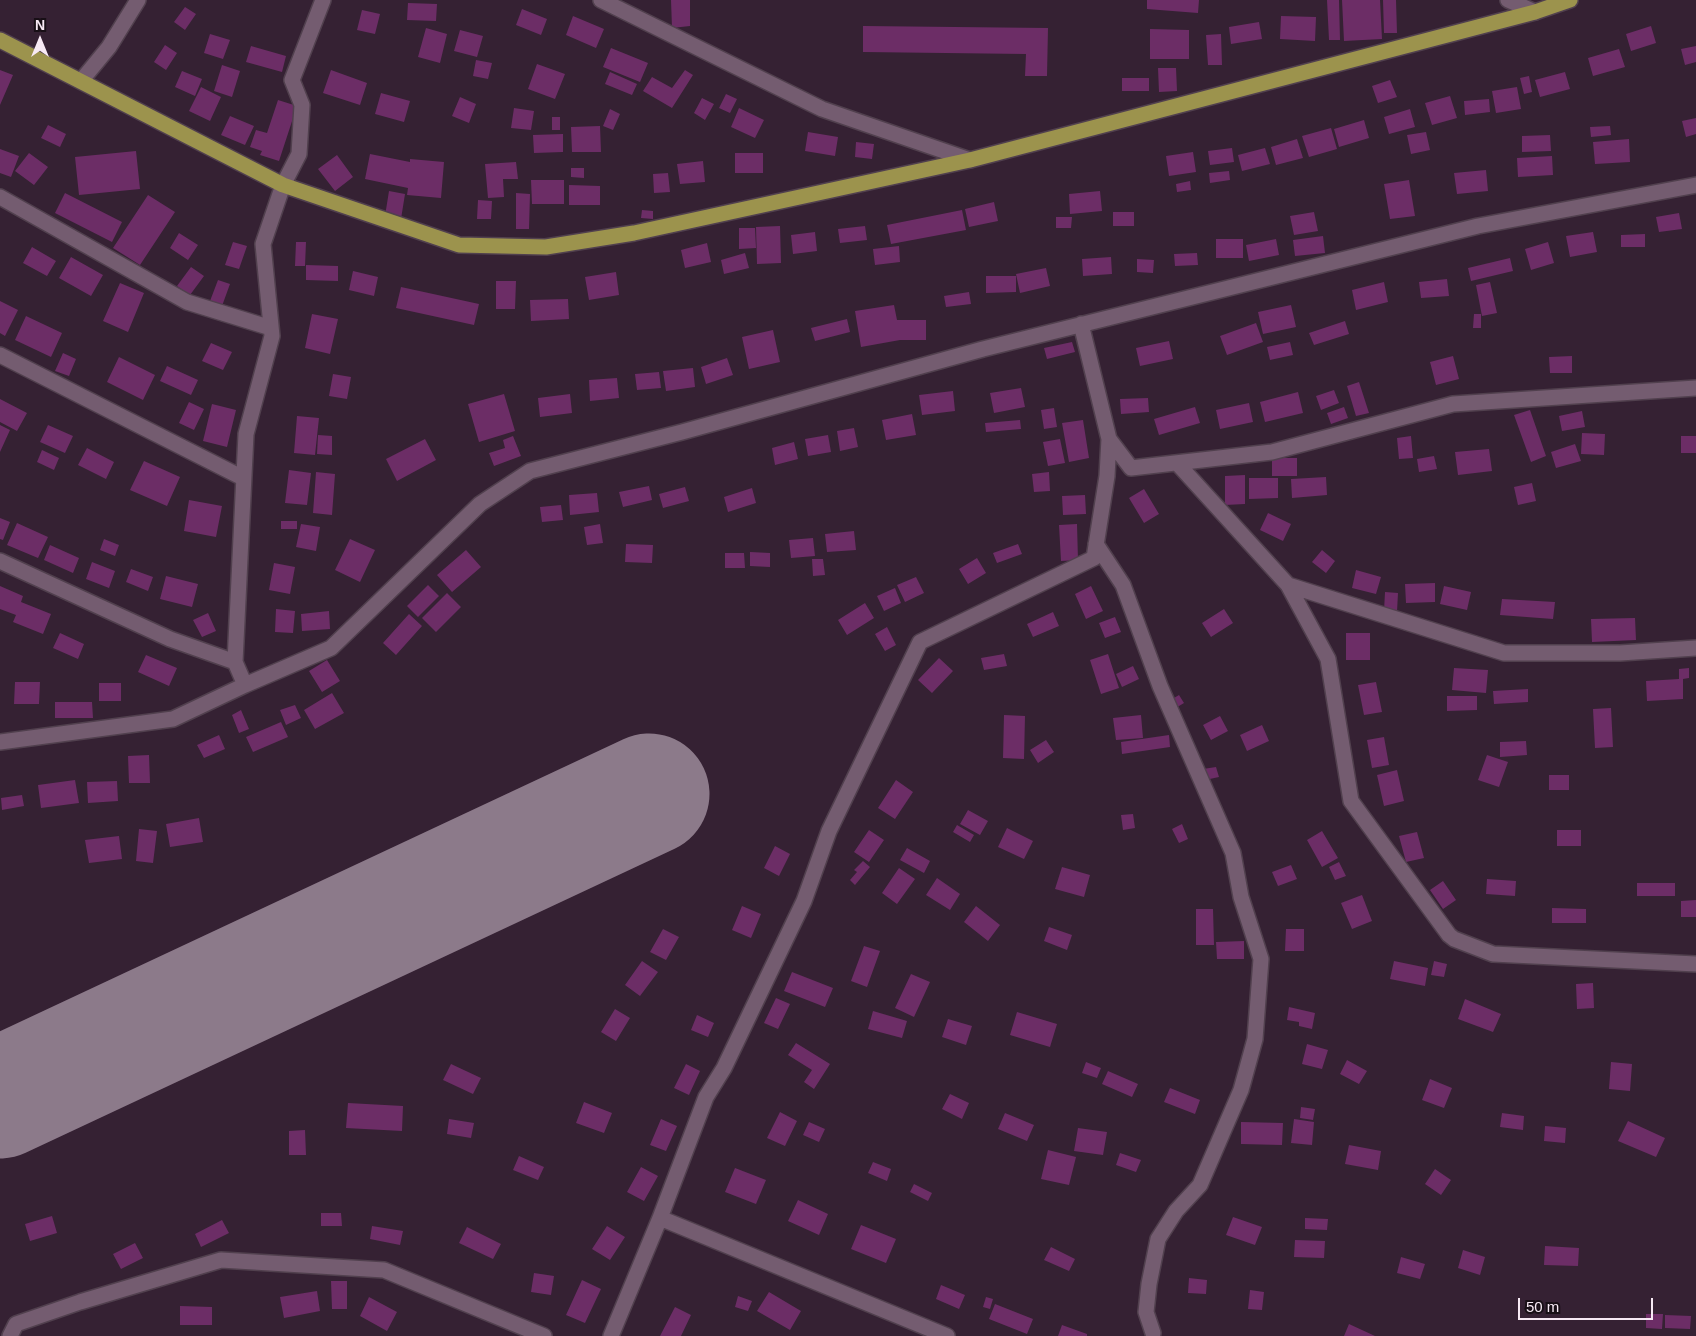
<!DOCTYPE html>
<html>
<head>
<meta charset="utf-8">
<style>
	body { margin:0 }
	#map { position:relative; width:1696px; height:1336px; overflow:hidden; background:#352133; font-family:Arial,sans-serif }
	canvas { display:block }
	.north { position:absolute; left:15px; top:15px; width:50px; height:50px; -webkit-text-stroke:4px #180f16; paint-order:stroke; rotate:0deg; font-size:14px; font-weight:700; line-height:20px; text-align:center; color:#f7e9f4 }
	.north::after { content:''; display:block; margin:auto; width:18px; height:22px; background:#f7e9f4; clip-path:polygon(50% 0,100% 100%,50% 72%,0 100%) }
	.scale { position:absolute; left:1518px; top:1298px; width:135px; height:22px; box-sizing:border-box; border:2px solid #f7e9f4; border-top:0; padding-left:6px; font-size:15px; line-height:18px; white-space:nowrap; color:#f7e9f4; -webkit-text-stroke:4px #180f16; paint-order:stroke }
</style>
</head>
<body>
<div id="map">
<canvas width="1696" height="1336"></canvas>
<div class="north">N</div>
<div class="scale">50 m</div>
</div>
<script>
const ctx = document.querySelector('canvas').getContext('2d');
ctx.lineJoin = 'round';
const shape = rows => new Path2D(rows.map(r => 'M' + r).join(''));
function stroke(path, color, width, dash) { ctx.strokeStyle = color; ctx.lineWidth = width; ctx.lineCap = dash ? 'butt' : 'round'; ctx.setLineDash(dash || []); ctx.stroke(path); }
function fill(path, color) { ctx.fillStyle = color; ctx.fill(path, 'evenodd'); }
stroke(shape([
	[0,1098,649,794]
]), '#8c7a8a', 121);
fill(shape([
	[671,0,690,0,690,26,672,28],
	[1147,0,1199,0,1198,13,1147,9],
	[1327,0,1339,0,1340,40,1329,40],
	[1342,0,1380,0,1382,39,1344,41],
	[1383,0,1396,0,1397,33,1384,33],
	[408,3,437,4,436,21,407,20],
	[185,7,196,14,185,30,174,22],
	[522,9,547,19,541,35,516,25],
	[362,10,380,14,375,34,357,30],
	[573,16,604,29,596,48,566,35],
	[1281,16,1316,17,1315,41,1280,39],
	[1259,22,1262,39,1231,44,1229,27],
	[863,26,1048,28,1047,76,1025,76,1026,54,863,52],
	[1651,26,1656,43,1631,51,1626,34],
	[426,28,447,34,440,63,418,57],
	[1150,29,1189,30,1189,59,1150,59],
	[460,30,483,36,477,57,454,51],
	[210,34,230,40,223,59,204,53],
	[1221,34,1222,65,1208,65,1206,35],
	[165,45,177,53,166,70,154,62],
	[251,46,286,56,282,72,246,62],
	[1696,46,1696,62,1685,65,1681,49],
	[611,48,648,63,640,82,603,67],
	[1619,49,1625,67,1593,76,1588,58],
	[476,60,492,63,488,79,473,76],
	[537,64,565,74,555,99,528,89],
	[222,65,240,71,232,97,214,91],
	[1158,68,1176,68,1177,91,1159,92],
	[0,70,13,75,0,105],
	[331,70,367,83,360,105,323,93],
	[685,70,693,75,672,108,643,91,652,77,672,88],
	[182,71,202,79,195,96,175,87],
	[610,72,637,84,632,95,605,84],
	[1565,72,1570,89,1540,97,1535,80],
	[1529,76,1532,92,1524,94,1520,78],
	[1122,78,1149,78,1149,91,1122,91],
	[1390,80,1397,97,1378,103,1372,86],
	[201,87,221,97,210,121,189,111],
	[1517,87,1521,109,1496,113,1492,91],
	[381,93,410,101,404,122,375,114],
	[726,94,737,99,730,113,719,108],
	[1450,96,1457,118,1432,125,1425,103],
	[460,97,476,104,469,123,452,116],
	[702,98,714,104,705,120,694,113],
	[1489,99,1490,112,1465,115,1464,101],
	[278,100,297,106,279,161,260,155,262,151,250,147,256,130,267,133],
	[514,108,534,111,531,130,511,128],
	[739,108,764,120,755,138,731,127],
	[610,109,620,114,613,130,603,126],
	[1410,109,1415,127,1389,134,1384,117],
	[230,116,254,126,245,145,221,135],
	[552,117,560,117,560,130,552,130],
	[1696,118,1696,134,1686,137,1682,121],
	[1364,120,1369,138,1339,147,1334,129],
	[48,125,66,134,60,147,41,138],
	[600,126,601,152,572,152,571,127],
	[1610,126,1611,135,1591,137,1590,127],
	[1331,128,1337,149,1309,157,1302,136],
	[808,132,838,137,835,156,805,151],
	[1426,132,1430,150,1411,154,1407,135],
	[563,134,563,152,534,153,533,135],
	[1550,135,1551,151,1522,152,1522,136],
	[1297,139,1303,158,1276,165,1271,147],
	[1629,139,1630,162,1595,164,1593,142],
	[856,142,874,144,872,159,855,157],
	[1232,148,1234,162,1210,165,1208,151],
	[1265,148,1270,164,1242,171,1238,155],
	[0,149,19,156,11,177,0,173],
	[136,151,140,189,79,195,75,157],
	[1193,152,1196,172,1169,176,1166,156],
	[29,153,48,167,34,185,15,171],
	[735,153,763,153,763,173,735,173],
	[370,154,410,162,410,159,444,162,441,198,407,195,408,188,365,179],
	[337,155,353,177,335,191,318,169],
	[1552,156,1553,175,1518,177,1517,158],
	[703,161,705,182,680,184,677,164],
	[516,162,518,179,503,179,504,197,488,198,485,164],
	[571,168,584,168,584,178,571,177],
	[1486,170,1488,191,1457,194,1454,173],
	[1229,171,1230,180,1210,183,1209,173],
	[668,173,670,192,654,193,653,174],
	[531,180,564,180,564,204,532,204],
	[1409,180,1415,216,1390,219,1384,184],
	[1190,181,1191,190,1177,192,1176,184],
	[569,185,600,186,600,205,569,205],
	[389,191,405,194,401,219,385,216],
	[1100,191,1102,211,1070,214,1069,194],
	[65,193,122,222,112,242,55,213],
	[516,193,530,194,529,229,516,229],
	[148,195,175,212,140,265,113,248],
	[478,200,492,201,491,219,477,219],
	[994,202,998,221,969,227,965,209],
	[642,210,653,211,653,219,641,218],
	[962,210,966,230,891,244,887,225],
	[1113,212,1134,212,1134,226,1113,226],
	[1314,212,1318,231,1294,235,1290,216],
	[1679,213,1682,229,1659,232,1656,217],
	[1056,217,1072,217,1071,228,1056,228],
	[780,226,781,263,757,264,756,227],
	[865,226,867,240,840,243,838,229],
	[739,228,755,228,756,248,739,249],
	[815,232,817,251,793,254,791,235],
	[1593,232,1597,252,1570,257,1566,236],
	[179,233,198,245,188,260,170,248],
	[1645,234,1645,247,1621,247,1621,235],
	[1323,236,1325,253,1295,256,1293,240],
	[1216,239,1243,239,1243,258,1216,258],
	[1276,239,1279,255,1249,261,1246,245],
	[233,242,247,246,239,269,225,265],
	[296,242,306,242,305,266,295,266],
	[1548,242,1554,263,1531,270,1525,249],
	[707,243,711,262,685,268,681,250],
	[899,246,900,262,875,265,873,249],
	[32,247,56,261,47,276,23,263],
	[745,253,749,268,724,274,721,260],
	[1197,253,1198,265,1175,266,1174,254],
	[71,257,103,275,91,296,59,278],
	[1111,257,1112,274,1083,276,1082,259],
	[1510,258,1513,271,1471,281,1468,268],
	[1137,259,1154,260,1153,273,1137,272],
	[306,265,338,266,338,281,306,280],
	[191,267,204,276,190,295,177,286],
	[1046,268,1050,286,1020,293,1016,274],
	[353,271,378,277,374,296,349,290],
	[616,272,619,295,589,300,585,277],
	[986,276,1016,276,1016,292,986,293],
	[1447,279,1449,296,1421,298,1419,282],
	[218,280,230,284,222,306,210,301],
	[496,281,516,281,515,309,496,309],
	[1384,282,1388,302,1356,310,1352,290],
	[1490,282,1497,313,1482,316,1476,285],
	[120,283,144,293,128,332,103,321],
	[401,287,479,304,474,325,396,308],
	[969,292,971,304,946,307,944,296],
	[568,299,569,319,531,321,530,300],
	[0,301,18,310,5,336,0,333],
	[894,305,897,320,926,320,926,340,900,340,861,347,855,311],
	[1291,305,1296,327,1263,334,1258,312],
	[312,314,338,319,330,354,305,348],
	[1474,314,1481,314,1481,328,1473,328],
	[26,316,62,333,51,357,15,340],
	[847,319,850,332,815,341,811,328],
	[1345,321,1349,334,1314,345,1309,333],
	[1256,323,1263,342,1227,355,1220,336],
	[773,330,780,362,749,369,742,337],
	[1169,341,1173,359,1140,366,1136,348],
	[1072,342,1075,352,1047,359,1044,348],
	[1290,342,1293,355,1270,360,1267,347],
	[211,343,232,352,223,370,202,361],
	[63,353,76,359,69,376,55,371],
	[1453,356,1459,379,1436,385,1430,362],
	[1572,356,1572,373,1550,373,1549,357],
	[119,357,155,375,143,400,107,382],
	[727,358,733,375,706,384,701,367],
	[167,366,198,380,191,395,160,381],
	[693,368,695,387,666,391,663,371],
	[659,372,661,388,637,390,635,374],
	[333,374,351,377,347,399,329,396],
	[617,378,619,398,590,401,589,380],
	[1359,382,1369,413,1356,416,1347,386],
	[1021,388,1025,407,994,413,990,393],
	[1334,390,1339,403,1321,410,1316,396],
	[953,391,955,411,922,415,919,395],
	[1298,392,1303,413,1265,422,1260,402],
	[504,394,515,431,479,442,468,404],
	[570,394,572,413,540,417,538,398],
	[1148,398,1149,412,1121,414,1120,399],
	[0,399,27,413,17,431,0,422],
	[189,402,204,409,194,430,179,423],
	[1249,403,1253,422,1220,429,1216,410],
	[212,404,236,410,227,447,203,441],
	[1195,407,1200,423,1159,435,1154,419],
	[1344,407,1348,418,1331,424,1327,413],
	[1054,408,1057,427,1044,429,1041,410],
	[1530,410,1546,456,1531,462,1514,415],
	[1582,411,1585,427,1562,431,1559,416],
	[912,414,916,435,886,440,882,420],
	[297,416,319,418,315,455,294,453],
	[1020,420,1021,429,986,432,985,423],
	[1083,420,1089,458,1069,462,1062,423],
	[0,425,10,430,0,452],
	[48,425,73,436,65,453,40,442],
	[854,428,858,447,840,451,837,431],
	[1582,433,1605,434,1604,455,1581,454],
	[318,435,332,436,332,455,317,454],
	[828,435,831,452,808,456,805,439],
	[513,436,521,456,494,466,489,453,505,448,503,440],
	[1411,436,1413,458,1399,459,1397,438],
	[1681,436,1696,436,1696,453,1681,453],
	[425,439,436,460,397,481,386,459],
	[1060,439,1065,463,1048,466,1043,442],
	[794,442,798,459,775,465,772,448],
	[1575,444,1581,461,1556,468,1551,452],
	[87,448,114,462,106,479,78,465],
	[1489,449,1492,471,1458,475,1455,452],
	[42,450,59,458,54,470,37,462],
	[1434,456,1437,469,1419,472,1417,459],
	[1272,458,1297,458,1297,476,1272,476],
	[144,461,180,477,167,506,130,490],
	[289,470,311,473,307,505,285,503],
	[316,472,335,474,332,515,313,513],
	[1049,472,1050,491,1034,492,1032,474],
	[1245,475,1245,504,1225,505,1225,476],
	[1326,477,1327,495,1292,498,1291,479],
	[1249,478,1278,478,1278,498,1249,499],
	[1532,483,1536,501,1518,505,1514,487],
	[649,486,652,500,623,507,619,492],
	[685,487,689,501,663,508,659,494],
	[752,488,756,503,728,512,724,497],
	[1144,489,1159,514,1144,523,1129,498],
	[597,493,599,512,570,515,569,495],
	[1085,495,1086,514,1063,515,1062,496],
	[189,500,222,506,216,537,184,531],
	[561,505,563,520,542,522,540,507],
	[1268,513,1291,524,1283,541,1260,530],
	[0,518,10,522,3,540,0,539],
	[281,521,297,521,297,529,281,529],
	[17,523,48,537,38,558,7,545],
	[301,524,320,527,316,551,296,547],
	[600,524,603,543,587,545,584,527],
	[1077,524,1078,560,1061,561,1059,525],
	[854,531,856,550,827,552,825,534],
	[813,538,815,556,791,558,789,540],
	[104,539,119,545,115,556,100,550],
	[350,539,375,550,360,582,335,570],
	[626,544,653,545,652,563,625,562],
	[1018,544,1022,554,997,563,993,553],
	[50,545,79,558,73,573,44,560],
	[466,550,481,567,452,592,437,575],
	[1322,550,1335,561,1326,573,1312,562],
	[750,552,770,553,770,567,750,566],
	[725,553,744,553,745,568,725,568],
	[977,558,986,573,968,584,959,569],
	[812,559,823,559,825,575,813,576],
	[92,562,115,571,109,588,86,579],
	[274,563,295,567,290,594,269,590],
	[131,569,153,577,148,591,126,582],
	[1356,570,1381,577,1376,594,1352,588],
	[166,576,198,584,192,607,160,599],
	[916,577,924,593,905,602,897,585],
	[1435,583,1435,602,1406,603,1405,584],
	[428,585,439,596,418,617,407,606],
	[0,586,23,596,21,602,51,614,43,634,13,622,16,615,0,609],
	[1091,586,1103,611,1086,619,1075,594],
	[1444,586,1471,592,1467,610,1440,604],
	[895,588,901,603,884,611,877,596],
	[1385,592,1398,593,1397,612,1384,611],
	[447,593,461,607,436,632,422,618],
	[1502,599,1555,602,1553,619,1500,615],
	[865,603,874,618,847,635,838,620],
	[276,609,295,611,293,633,275,632],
	[1224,609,1233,623,1211,637,1202,623],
	[329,611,330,629,302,631,301,614],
	[1053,612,1059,626,1033,637,1027,624],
	[208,613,216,631,202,637,193,620],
	[409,614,422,626,396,655,383,643],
	[1115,617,1121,632,1105,638,1099,623],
	[1635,618,1636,640,1592,642,1591,619],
	[887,627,896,645,885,651,875,634],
	[60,633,84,644,78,659,53,648],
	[1346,633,1370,633,1370,660,1346,660],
	[1004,654,1007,666,984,670,981,658],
	[1108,654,1119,688,1101,694,1090,660],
	[146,655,177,668,169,686,138,672],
	[939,658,953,671,932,693,918,680],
	[327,660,340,681,322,692,309,671],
	[1133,666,1139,679,1122,687,1116,674],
	[1454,668,1488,670,1486,693,1452,690],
	[1689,668,1689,678,1683,679,1683,699,1647,701,1646,681,1679,679,1679,669],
	[15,682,40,682,39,704,14,704],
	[1376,682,1382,712,1364,715,1358,685],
	[99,683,121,683,121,701,99,701],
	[1528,689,1528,702,1494,704,1493,691],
	[332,693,344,713,315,729,304,710],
	[1179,695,1184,703,1174,709,1169,701],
	[1447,696,1477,696,1477,710,1447,711],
	[55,702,92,702,93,718,55,718],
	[295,705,301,718,286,725,280,710],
	[1611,708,1613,747,1595,748,1593,709],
	[241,710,249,729,239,733,232,715],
	[1004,715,1025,716,1024,759,1003,758],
	[1141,715,1143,738,1116,740,1113,718],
	[1220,716,1228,731,1211,740,1203,725],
	[281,722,288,737,253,752,246,737],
	[1262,725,1269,741,1247,751,1240,735],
	[219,735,225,749,204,758,197,745],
	[1169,735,1170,747,1122,754,1121,742],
	[1384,737,1389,765,1372,768,1367,740],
	[1046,740,1054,752,1038,763,1030,750],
	[1526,741,1527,755,1500,757,1500,742],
	[149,755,150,783,129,783,128,756],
	[1487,755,1508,762,1499,787,1478,780],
	[1216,767,1219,777,1205,780,1203,769],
	[1397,770,1404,801,1384,806,1377,775],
	[1549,775,1569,775,1569,790,1549,790],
	[75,780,79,803,41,808,38,785],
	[896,780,913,792,895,819,878,808],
	[117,781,118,801,88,803,87,782],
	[22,795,24,806,2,810,1,798],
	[968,810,988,821,980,835,960,824],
	[1133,814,1135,828,1123,830,1121,815],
	[199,818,203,842,170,847,166,824],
	[1182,824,1188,839,1179,843,1172,829],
	[957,825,974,835,970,842,953,832],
	[1007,828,1033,841,1024,859,998,847],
	[139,829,157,831,153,863,136,861],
	[869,830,884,840,869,862,854,852],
	[1557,830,1581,830,1581,846,1557,846],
	[1322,831,1338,858,1322,867,1307,840],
	[1417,832,1424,858,1406,862,1399,836],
	[119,836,122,859,89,863,85,840],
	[775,846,790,854,779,876,764,868],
	[907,848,930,861,924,873,900,860],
	[863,861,870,867,855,885,850,880,857,872,854,870],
	[1339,862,1346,876,1335,880,1329,867],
	[1291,865,1297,879,1278,886,1272,872],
	[1062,867,1090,875,1084,897,1055,889],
	[899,868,915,879,897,904,882,893],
	[937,878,960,894,950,910,926,895],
	[1487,879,1516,881,1515,896,1486,894],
	[1443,881,1456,900,1443,909,1430,890],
	[1637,883,1675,883,1675,896,1637,896],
	[1362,895,1372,921,1352,929,1341,903],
	[1696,900,1696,917,1681,917,1681,901],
	[742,906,761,914,751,938,732,930],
	[976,906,1000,925,988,941,964,922],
	[1552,908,1586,909,1586,923,1552,923],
	[1196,909,1213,909,1214,945,1196,945],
	[1049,927,1072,935,1067,950,1044,941],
	[663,929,679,937,666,960,650,952],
	[1286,929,1304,929,1304,951,1285,951],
	[1244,941,1244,959,1217,959,1216,942],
	[864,946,880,951,867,987,851,981],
	[642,961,658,972,640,996,625,985],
	[1394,961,1428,968,1425,986,1390,979],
	[1434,961,1447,964,1444,977,1431,975],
	[792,972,833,988,825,1007,784,991],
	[911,974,930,982,914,1017,895,1008],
	[1593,983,1594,1008,1577,1009,1576,984],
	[776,998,790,1004,778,1029,764,1023],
	[1465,999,1501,1014,1493,1032,1458,1019],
	[1289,1007,1315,1013,1312,1029,1299,1026,1299,1022,1287,1020],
	[615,1009,630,1018,616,1041,601,1032],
	[873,1011,907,1021,902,1038,868,1029],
	[1017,1012,1057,1024,1050,1047,1010,1035],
	[697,1015,714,1023,708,1037,691,1030],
	[948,1019,972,1026,966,1045,942,1037],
	[796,1043,830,1064,814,1089,804,1082,812,1070,788,1055],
	[1307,1044,1328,1050,1322,1069,1302,1064],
	[1347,1060,1367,1071,1359,1084,1340,1074],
	[1086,1062,1101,1068,1097,1078,1082,1073],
	[1611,1062,1632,1064,1630,1091,1609,1089],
	[451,1064,481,1078,473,1094,443,1080],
	[686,1064,700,1071,689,1095,674,1088],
	[1108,1071,1138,1084,1132,1097,1102,1084],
	[1430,1079,1452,1088,1444,1108,1422,1100],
	[1170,1088,1200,1100,1195,1114,1164,1102],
	[950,1094,969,1103,962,1119,942,1109],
	[584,1102,612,1113,604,1133,576,1123],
	[348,1103,403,1106,402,1131,346,1128],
	[1301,1107,1315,1109,1313,1120,1300,1118],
	[780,1112,797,1121,785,1146,767,1138],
	[1005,1113,1034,1125,1027,1141,998,1129],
	[1502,1113,1524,1116,1523,1130,1500,1127],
	[449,1119,474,1123,471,1138,447,1134],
	[661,1119,677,1126,666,1151,650,1145],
	[1294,1119,1314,1122,1312,1145,1291,1143],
	[1628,1121,1665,1138,1656,1157,1618,1141],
	[809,1122,825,1129,819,1142,803,1135],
	[1241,1122,1283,1123,1282,1145,1241,1144],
	[1545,1126,1566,1128,1565,1143,1544,1141],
	[1078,1128,1107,1132,1103,1155,1074,1151],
	[305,1130,306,1155,289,1155,289,1131],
	[1349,1145,1381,1151,1378,1170,1345,1164],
	[1048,1150,1076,1157,1069,1185,1041,1179],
	[1120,1153,1141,1160,1136,1172,1116,1165],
	[519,1156,544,1167,538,1180,513,1170],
	[873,1162,891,1169,887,1181,868,1173],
	[641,1167,658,1176,644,1201,627,1192],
	[735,1168,766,1180,756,1204,725,1192],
	[1435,1169,1451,1180,1441,1195,1425,1184],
	[914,1184,932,1193,928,1201,910,1192],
	[798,1200,828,1214,819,1235,788,1221],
	[321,1213,341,1213,342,1226,321,1226],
	[52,1216,57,1233,30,1241,25,1224],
	[1233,1217,1262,1227,1255,1245,1226,1235],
	[1305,1218,1328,1219,1327,1230,1305,1229],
	[222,1220,229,1233,201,1247,195,1234],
	[861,1225,896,1239,886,1263,851,1249],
	[372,1226,403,1231,400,1245,370,1239],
	[607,1226,625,1237,610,1260,592,1249],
	[467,1227,501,1244,493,1259,459,1243],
	[1295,1240,1325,1241,1324,1258,1294,1257],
	[135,1243,143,1258,121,1269,113,1254],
	[1545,1246,1579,1248,1578,1266,1544,1265],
	[1051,1247,1075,1259,1069,1271,1044,1260],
	[1463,1250,1485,1257,1480,1275,1458,1268],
	[1401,1257,1425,1264,1420,1279,1397,1273],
	[534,1273,554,1276,551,1295,531,1292],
	[1189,1278,1207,1280,1206,1294,1188,1293],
	[582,1280,601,1289,585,1323,566,1315],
	[331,1281,347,1281,347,1309,332,1309],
	[941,1285,965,1295,959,1309,936,1299],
	[1250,1290,1264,1292,1262,1310,1248,1309],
	[317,1291,320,1311,284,1318,280,1297],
	[769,1292,801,1311,790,1330,757,1311],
	[738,1296,752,1301,748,1311,735,1307],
	[369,1297,397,1312,387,1331,360,1316],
	[986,1297,993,1299,990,1309,983,1307],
	[995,1304,1033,1319,1027,1334,989,1319],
	[180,1306,212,1307,212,1325,180,1325],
	[675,1307,691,1315,681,1336,660,1336],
	[1646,1314,1663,1314,1662,1329,1646,1328],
	[1665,1315,1691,1316,1690,1329,1665,1328],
	[1349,1324,1375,1336,1344,1336],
	[1062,1325,1087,1334,1087,1336,1058,1336]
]), '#6c2d66');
const minor = shape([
	[601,0,822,109,970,160],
	[1508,0,1535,12],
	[81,81,109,47,138,0],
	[0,197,187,302,271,328],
	[1081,324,1109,439,1131,468,1272,452,1453,404,1696,388],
	[0,355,243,478],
	[1177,463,1288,585,1504,653,1620,653,1696,648],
	[1096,544,1123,585,1160,686,1233,853,1241,897,1261,959,1255,1039,1241,1090,1200,1185,1176,1211,1158,1239,1149,1284,1146,1312,1153,1333],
	[0,561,170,639,235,662],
	[1288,585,1328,659,1351,801,1449,935,1454,939,1493,954,1696,964],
	[245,685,235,662,246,434,272,336,263,244,283,185,299,154,302,105,292,80,323,0],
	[0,742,173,719,245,685,331,648,480,504,530,471,682,432,983,349,1478,226,1696,185],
	[660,1218,947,1336],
	[10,1336,16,1324,80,1302,221,1260,384,1270,544,1336],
	[611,1336,660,1218,706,1097,724,1068,804,901,829,831,920,642,1094,558,1107,476,1109,439]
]);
const major = shape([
	[0,40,283,185,459,245,546,247,634,233,970,160,1535,12,1570,0]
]);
stroke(minor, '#51404e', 18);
stroke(major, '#51404e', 18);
stroke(minor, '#745c70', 15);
stroke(major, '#9c934d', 15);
</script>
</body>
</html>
